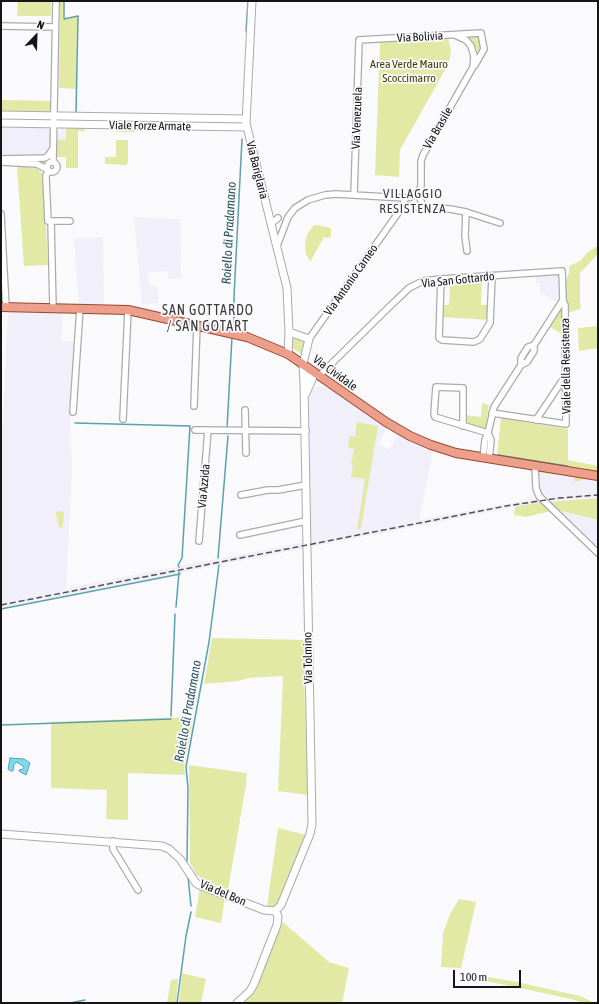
<!DOCTYPE html>
<html>
<head>
<meta charset="utf-8">
<style>
	body { margin:0 }
	#map { position:relative; width:599px; height:1004px; overflow:hidden; background:#fafafc; font-family:"Asap Condensed",sans-serif }
	canvas { display:block }
	.frame { position:absolute; inset:0; border:2px solid #151516; pointer-events:none }
	.north { position:absolute; left:16px; top:16px; width:40px; height:40px; -webkit-text-stroke:3px #fafafc; paint-order:stroke; rotate:23deg; font-size:11px; font-weight:700; line-height:16px; text-align:center; color:#151516 }
	.north::after { content:''; display:block; margin:auto; width:14px; height:18px; background:#151516; clip-path:polygon(50% 0,100% 100%,50% 72%,0 100%) }
	.scale { position:absolute; left:453px; top:970px; width:68px; height:18px; box-sizing:border-box; border:2px solid #151516; border-top:0; padding-left:5px; font-size:12px; line-height:14px; white-space:nowrap; color:#151516; -webkit-text-stroke:3px #fafafc; paint-order:stroke }
</style>
</head>
<body>
<div id="map">
<canvas width="599" height="1004"></canvas>
<div class="frame"></div>
<div class="north">N</div>
<div class="scale">100 m</div>
</div>
<script>
const ctx = document.querySelector('canvas').getContext('2d');
ctx.lineJoin = 'round';
function fill(path, color) { ctx.fillStyle = color; ctx.fill(path, 'evenodd'); }
const shape = rows => new Path2D(rows.map(r => 'M' + r).join(''));
function stroke(path, color, width, dash) { ctx.strokeStyle = color; ctx.lineWidth = width; ctx.lineCap = dash ? 'butt' : 'round'; ctx.setLineDash(dash || []); ctx.stroke(path); }
function label(font, color, halo, rows, align = 'center') {
  ctx.font = font + ' "Asap Condensed",sans-serif'; ctx.lineWidth = 3.5; ctx.setLineDash([]); ctx.textBaseline = 'middle'; ctx.strokeStyle = halo; ctx.fillStyle = color; for (const [text, x, y, turn = 0] of rows) {
    ctx.save(); ctx.translate(x, y); ctx.rotate((+turn || 0) * Math.PI / 180); ctx.textAlign = isNaN(turn) ? turn : align; if (halo) ctx.strokeText(text, 0, 0); ctx.fillText(text, 0, 0); ctx.restore();
  }
}
fill(shape([
	[1,126,48,127,50,129,51,134,51,145,49,150,48,153,42,155,20,154,17,156,1,156],
	[62,127,66,127,66,140,57,140,57,132,59,132],
	[134,217,180,219,181,278,169,279,168,271,147,273,148,282,158,288,158,303,142,304],
	[103,237,104,305,79,305,74,239],
	[559,275,560,297,557,302,540,292,540,283,536,283,536,276],
	[8,311,63,313,61,341,75,342,70,421,72,473,66,588,311,541,309,397,313,389,319,386,326,387,387,428,378,443,389,450,398,435,433,451,419,520,543,497,540,488,539,472,596,478,596,481,598,481,598,498,548,502,499,510,1,608,1,424,3,424],
	[558,510,598,520,598,548]
]), '#f0effa');
fill(shape([
	[18,1,51,1,51,16,17,16],
	[60,1,63,1,63,19,77,17,76,89,59,88],
	[480,34,482,49,479,54,474,44,467,36],
	[448,38,451,50,450,58,445,70,400,150,399,177,375,175,380,42],
	[1,100,51,101,51,113,1,112],
	[58,118,241,121,241,125,58,122],
	[66,127,83,127,85,130,85,131,78,131,78,168,66,168,66,157,56,157,57,140,66,140],
	[116,128,135,128,135,132,116,132],
	[116,140,128,140,128,163,126,165,105,164,105,157,116,157],
	[17,166,36,168,41,172,43,175,48,265,24,266],
	[314,225,318,225,331,228,331,237,327,238,324,237,310,262,306,254,305,242,308,233],
	[598,246,598,253,596,256,580,273,580,302,581,309,567,313,565,282,569,273,569,266,580,261,589,251],
	[482,277,481,305,491,305,491,320,439,317,440,305,449,305,450,279],
	[563,306,564,335,550,327],
	[598,326,598,348,579,351,578,328],
	[293,339,299,339,305,342,302,354,290,347],
	[482,403,489,405,485,430,466,424,466,415,481,417],
	[501,418,568,429,568,460,598,466,598,472,497,456],
	[357,422,378,426,361,528,357,530,365,479,351,477,353,465,351,464,354,449,348,448,350,436,355,437],
	[542,470,586,476,588,478,575,482,574,476,572,475,557,475,539,472],
	[598,498,598,520,558,510,548,502],
	[542,502,551,511,526,517,514,515,515,507],
	[62,511,64,513,63,525,61,528,59,527,56,514,56,512],
	[212,638,305,640,304,676,308,795,278,791,283,676,249,678,238,681,204,684],
	[193,717,184,768,185,775,128,773,128,820,106,819,107,790,51,788,51,722],
	[189,765,247,773,246,785,228,890,209,883,202,879,196,874,190,863],
	[278,828,306,835,279,902,275,907,270,907,267,906],
	[200,888,225,897,221,923,195,917],
	[459,899,476,902,461,968,441,967,443,933,450,914],
	[280,922,284,923,329,962,349,968,342,1003,241,1003],
	[182,973,206,979,201,1003,179,1003],
	[469,974,512,981,562,992,580,996,595,1003,584,1003,571,999,543,993,491,982,470,979],
	[178,979,176,1003,167,1003,171,980]
]), '#e2e9a4');
const water = shape([
	[10,758,24,759,30,763,26,775,19,771,19,770,23,769,24,767,17,762,14,764,13,771,11,771,8,769,10,758]
]);
fill(water, '#7bdcef');
stroke(water, '#5ca0ae', 1);
stroke(shape([
	[64,1,64,19,78,16,76,112],
	[246,31,248,1],
	[234,328,234,297,242,139],
	[75,423,190,426,182,558,178,565,179,567],
	[227,428,232,337],
	[498,455,567,466],
	[218,558,228,436],
	[176,607,179,572],
	[1,609,180,574],
	[171,716,175,614],
	[1,725,171,719],
	[1,838,5,838],
	[187,861,188,788,186,767,209,642,219,565],
	[188,877,191,906],
	[70,1003,85,1000],
	[177,1003,186,936,191,912]
]), '#5ca0ae', 1.5);
const minor = shape([
	[1,26,55,27],
	[1,159,45,158,48,156,52,150],
	'47 167a5 5 0 1 1 10 0a5 5 0 1 1-10 0Z',
	[1,162,37,164,48,170],
	[53,162,56,1],
	[49,171,46,175,46,178,48,221,70,221],
	[418,192,423,207],
	[354,195,359,40,481,33,484,49,475,65],
	[403,206,450,209,466,212,500,223],
	[466,212,465,236,467,251],
	[1,214,6,307],
	[51,221,53,308],
	[271,226,273,222,278,218],
	[277,246,288,217,295,208,308,200,325,195,336,194,405,198,411,197,418,192,421,186,421,161,423,155,473,67,474,56,471,46,466,40,455,35],
	[441,279,439,338,442,340,474,342,480,339,490,323,492,276],
	[309,339,403,206,405,198],
	[521,365,521,358,528,347,534,345],
	[319,376,385,311,409,288,423,281,441,279,562,271,563,300,534,345,534,351,527,362,521,365,494,407,488,433,485,440,483,458],
	[194,406,197,325],
	[245,410,246,453],
	[73,412,80,308],
	[492,413,566,424,565,305,563,301],
	[123,419,128,310],
	[536,420,562,381],
	[463,426,463,388,436,387,434,414,435,417,488,433],
	[195,430,306,431],
	[488,433,491,440,489,459],
	[535,466,536,488,539,496,598,553],
	[241,495,268,490,278,490,306,485],
	[240,535,306,521],
	[199,541,208,430],
	[113,841,113,849,138,890]
]);
const tertiary = shape([
	[252,1,246,123,287,288,289,332,288,354],
	[1,115,246,119],
	[1,123,246,127],
	[289,332,309,339,303,364,304,383],
	[306,393,315,373],
	[1,834,162,846,169,849,180,859,196,883,199,885,264,910,275,911],
	[275,911,281,905,310,834,312,824,304,384,308,376,315,373],
	[237,1003,250,991,254,984,277,925,278,916,275,911]
]);
const primary = shape([
	[1,307,128,310,247,337,288,354,386,422,410,436,431,445,456,453,598,476]
]);
stroke(minor, '#ababae', 8);
stroke(tertiary, '#ababae', 9);
stroke(primary, '#99462f', 10);
stroke(minor, '#fff', 5.5);
stroke(tertiary, '#fff', 7);
stroke(primary, '#eca08b', 8);
stroke(shape([
	[1,605,506,506,559,498,598,495]
]), '#535354', 1.5, [6, 3]);
label('12px', '#151516', '#fafafc', [
	["Via Bolivia",420,37,-3],
	["Via Venezuela",357,118,-88],
	["Viale Forze Armate",150,126,1],
	["Via Brasile",438,128,-60],
	["Via Bariglaria",257,170,76],
	["Via Antonio Carneo",351,280,-55],
	["Via San Gottardo",458,280,-6],
	["Viale della Resistenza",566,366,-91],
	["Via Cividale",335,373,36],
	["Via Azzida",204,486,-85],
	["Via Tolmino",308,658,-91],
	["Via del Bon",223,893,23]
]);
label('12px', '#3c3f05', '#fafafc', [
	["Area Verde Mauro",409,64],
	["Scoccimarro",409,78]
]);
ctx.letterSpacing = '1px';
label('13px', '#3a3a3c', '#fafafc', [
	["VILLAGGIO",413,194],
	["RESISTENZA",413,209]
]);
ctx.letterSpacing = '0px';
label('italic 13px', '#28535c', '#fafafc', [
	["Roiello di Pradamano",229,233,-87],
	["Roiello di Pradamano",188,711,-80]
]);
ctx.letterSpacing = '1px';
label('14px', '#3a3a3c', '#fafafc', [
	["SAN GOTTARDO",208,311],
	["/ SAN GOTART",208,327]
]);
ctx.letterSpacing = '0px';
</script>
</body>
</html>
